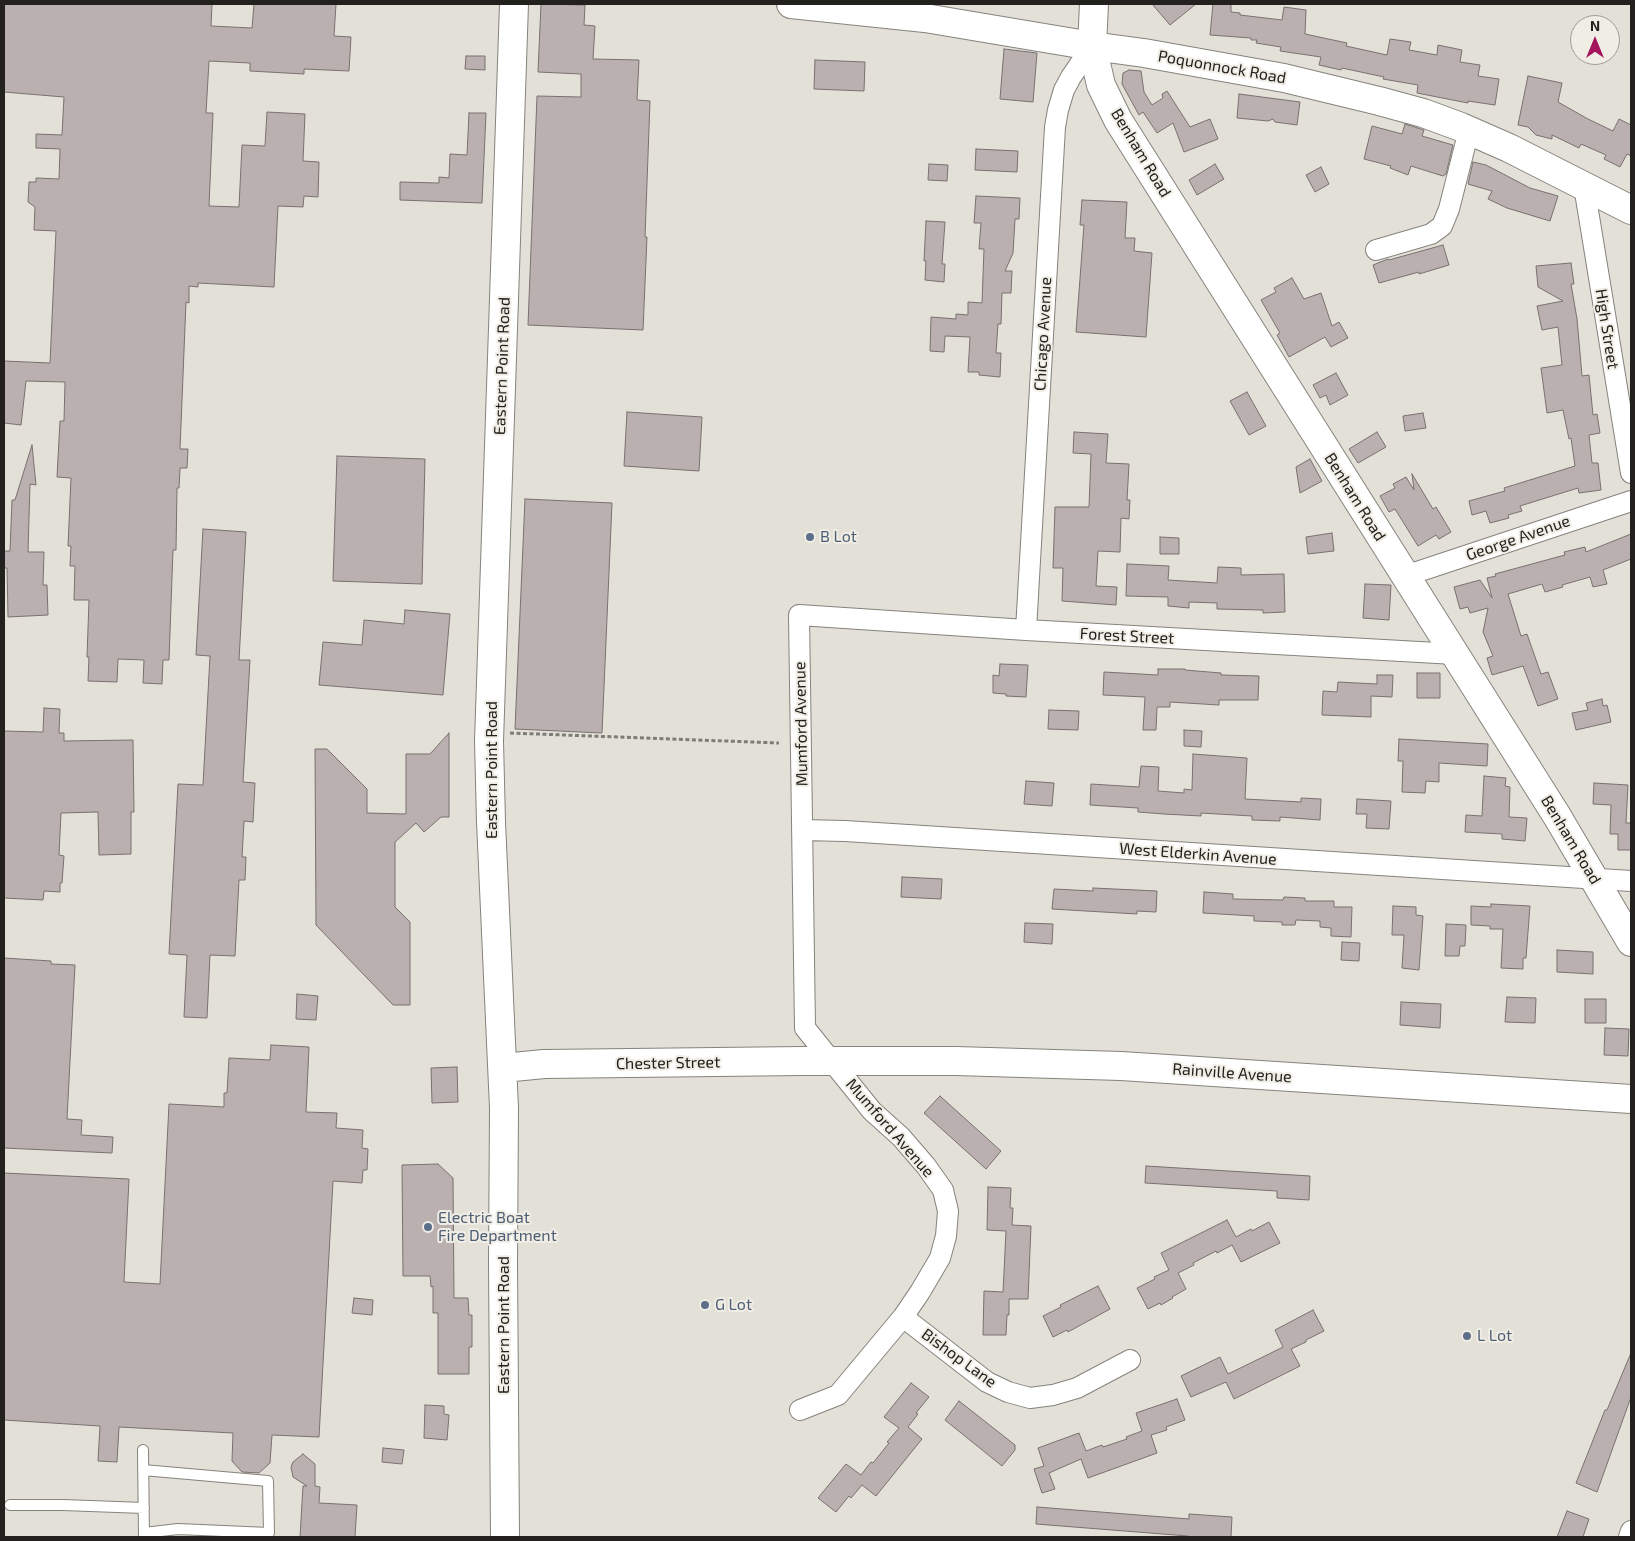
<!DOCTYPE html>
<html>
<head>
<meta charset="utf-8">
<style>
	body { margin:0 }
	#map { position:relative; width:1635px; height:1541px; overflow:hidden; background:#e3e0d8; font-family:"Exo 2",sans-serif }
	canvas { display:block }
	.frame { position:absolute; inset:0; border:5px solid #22211e; pointer-events:none }
	.north { position:absolute; left:1570px; top:15px; width:50px; height:50px; box-sizing:border-box; background:#f0ede5; border:1px solid #9e9b95; border-radius:50%; rotate:0deg; font-size:14px; font-weight:700; line-height:20px; text-align:center; color:#22211e }
	.north::after { content:''; display:block; margin:auto; width:18px; height:22px; background:#a3165d; clip-path:polygon(50% 0,100% 100%,50% 72%,0 100%) }
</style>
</head>
<body>
<div id="map">
<canvas width="1635" height="1541"></canvas>
<div class="frame"></div>
<div class="north">N</div>
</div>
<script>
const ctx = document.querySelector('canvas').getContext('2d');
ctx.lineJoin = 'round';
function fill(path, color) { ctx.fillStyle = color; ctx.fill(path, 'evenodd'); }
const shape = rows => new Path2D(rows.map(r => 'M' + r).join(''));
function stroke(path, color, width, dash) { ctx.strokeStyle = color; ctx.lineWidth = width; ctx.lineCap = dash ? 'butt' : 'round'; ctx.setLineDash(dash || []); ctx.stroke(path); }
function label(font, color, halo, rows, align = 'center') {
  ctx.font = font + ' "Exo 2",sans-serif'; ctx.lineWidth = 4; ctx.setLineDash([]); ctx.textBaseline = 'middle'; ctx.strokeStyle = halo; ctx.fillStyle = color; for (const [text, x, y, turn = 0] of rows) {
    ctx.save(); ctx.translate(x, y); ctx.rotate((+turn || 0) * Math.PI / 180); ctx.textAlign = isNaN(turn) ? turn : align; if (halo) ctx.strokeText(text, 0, 0); ctx.fillText(text, 0, 0); ctx.restore();
  }
}
const building = shape([
	[4,4,212,4,211,26,252,28,254,4,336,4,334,36,351,37,349,71,304,69,304,74,250,71,250,63,209,61,206,113,213,113,209,206,239,207,242,145,265,146,267,112,305,114,303,161,319,162,318,197,304,196,303,207,278,206,274,287,198,283,198,287,189,286,189,303,186,302,180,449,188,449,187,468,180,468,179,488,177,488,176,550,173,550,169,660,163,660,162,684,143,683,144,660,118,659,117,682,88,681,89,657,87,657,89,600,74,600,75,566,70,566,71,546,68,546,71,478,57,477,60,421,64,421,65,382,26,381,21,425,4,423,4,361,50,363,56,231,34,230,35,207,28,202,29,182,36,182,36,178,59,179,60,149,36,148,36,134,62,135,64,97,4,92,4,4],
	[541,4,585,5,584,25,595,26,593,59,639,60,637,100,650,101,645,237,647,237,643,330,528,325,537,96,581,97,581,74,538,72,541,4],
	[1152,4,1196,4,1170,25,1152,4],
	[1213,4,1231,4,1231,12,1240,13,1240,15,1282,20,1284,7,1306,10,1305,34,1347,43,1346,46,1387,55,1390,39,1411,42,1409,50,1437,55,1438,45,1462,50,1460,62,1480,65,1478,76,1499,79,1495,105,1468,101,1468,103,1417,93,1418,85,1383,79,1384,77,1342,68,1341,70,1319,65,1321,57,1280,51,1281,47,1256,43,1257,40,1251,40,1251,38,1210,35,1213,4],
	[1004,49,1037,53,1033,102,1000,99,1004,49],
	[466,56,485,56,485,70,465,69,466,56],
	[815,60,865,62,864,91,814,89,815,60],
	[1129,70,1141,71,1144,92,1152,105,1163,98,1162,94,1167,91,1190,127,1210,119,1218,139,1184,152,1173,123,1157,133,1143,112,1139,115,1122,84,1123,73,1129,70],
	[1528,76,1562,83,1558,102,1588,119,1613,131,1619,119,1631,125,1631,156,1627,154,1620,167,1604,159,1606,155,1581,144,1579,148,1552,135,1552,139,1536,135,1528,127,1518,125,1528,76],
	[1239,94,1300,102,1297,125,1275,122,1273,119,1268,121,1237,118,1239,94],
	[469,113,486,113,482,203,400,200,400,182,439,183,439,177,449,178,450,154,467,155,469,113],
	[1405,124,1424,130,1422,136,1453,145,1446,174,1443,176,1411,166,1408,175,1390,168,1391,166,1364,159,1372,126,1402,134,1405,124],
	[976,149,1018,151,1017,172,975,170,976,149],
	[1473,162,1486,165,1530,188,1558,196,1550,221,1507,208,1488,199,1492,191,1468,184,1473,162],
	[929,164,948,165,947,181,928,180,929,164],
	[1215,164,1224,179,1197,195,1189,180,1215,164],
	[1321,167,1329,184,1315,192,1306,175,1321,167],
	[976,196,1020,198,1019,219,1015,219,1013,253,1005,271,1012,271,1011,293,1002,293,1001,324,998,324,996,353,1001,353,1000,377,979,375,979,372,968,372,970,337,945,336,944,352,930,351,931,317,956,319,956,314,968,315,968,302,982,303,984,249,979,249,981,223,974,223,976,196],
	[1082,200,1127,202,1125,238,1135,238,1134,251,1152,253,1146,337,1076,332,1084,225,1080,225,1082,200],
	[926,221,945,222,942,264,945,264,944,282,925,280,926,261,924,261,926,221],
	[1443,245,1449,265,1419,274,1419,272,1379,283,1373,265,1388,259,1389,260,1443,245],
	[1571,263,1574,284,1571,284,1577,319,1582,376,1589,375,1593,415,1597,414,1600,433,1589,435,1592,463,1598,463,1601,490,1579,493,1578,488,1520,506,1522,511,1508,515,1509,518,1490,523,1486,511,1472,515,1469,501,1505,491,1504,488,1575,466,1571,438,1569,439,1563,410,1547,413,1541,368,1562,365,1558,327,1542,330,1537,306,1563,301,1538,287,1536,266,1571,263],
	[1292,278,1304,299,1321,293,1332,326,1339,322,1348,338,1331,347,1325,337,1289,357,1277,335,1280,333,1261,300,1276,292,1274,288,1292,278],
	[1336,373,1348,395,1330,405,1326,395,1320,398,1313,385,1336,373],
	[1247,392,1266,426,1249,435,1230,401,1247,392],
	[627,412,702,417,699,471,624,466,627,412],
	[1423,413,1426,428,1405,431,1403,416,1423,413],
	[1074,432,1108,434,1106,463,1129,464,1127,500,1130,500,1129,519,1121,518,1120,552,1098,551,1096,586,1117,587,1116,605,1062,601,1063,568,1053,568,1055,507,1089,507,1091,454,1073,453,1074,432],
	[1377,432,1386,447,1358,463,1349,449,1377,432],
	[32,445,36,485,30,484,28,552,44,552,43,585,47,585,48,615,8,617,7,568,4,568,4,551,10,551,12,500,15,500,32,445],
	[337,456,425,459,422,584,333,581,337,456],
	[1310,459,1322,481,1300,493,1296,467,1310,459],
	[1412,474,1433,509,1436,507,1451,532,1439,539,1436,535,1418,546,1395,509,1389,512,1380,496,1395,488,1393,484,1406,477,1414,490,1412,474],
	[525,499,612,503,602,733,515,729,525,499],
	[203,529,246,532,239,660,250,660,243,782,255,783,253,822,244,821,242,857,246,857,245,880,239,880,235,956,210,955,207,1018,184,1017,187,955,169,954,178,784,203,785,210,656,196,655,203,529],
	[1332,533,1334,551,1308,554,1306,537,1332,533],
	[1631,534,1631,559,1603,570,1607,584,1593,587,1590,577,1562,585,1563,587,1545,592,1542,584,1508,594,1521,636,1527,634,1541,674,1548,672,1558,699,1538,706,1523,666,1492,675,1487,658,1493,656,1483,632,1488,608,1470,613,1468,607,1460,609,1454,587,1480,580,1492,598,1487,578,1496,576,1495,574,1565,555,1564,552,1585,547,1586,552,1631,534],
	[1160,537,1179,538,1179,554,1160,554,1160,537],
	[1127,564,1169,566,1168,580,1217,583,1218,567,1241,568,1241,575,1284,574,1285,612,1263,613,1263,610,1217,609,1217,603,1189,602,1189,608,1168,606,1168,597,1126,596,1127,564],
	[1365,584,1391,585,1389,620,1363,618,1365,584],
	[405,610,450,614,443,695,319,685,323,642,362,645,364,620,404,624,405,610],
	[1000,664,1028,665,1026,697,1006,696,1006,694,993,693,993,675,999,676,1000,664],
	[1158,669,1185,669,1185,670,1221,673,1221,675,1259,676,1258,700,1219,700,1219,705,1170,702,1170,707,1157,707,1156,730,1143,730,1145,697,1103,695,1104,672,1158,675,1158,669],
	[1417,673,1440,673,1440,698,1417,698,1417,673],
	[1377,675,1393,675,1392,697,1371,696,1371,717,1322,715,1323,691,1337,692,1338,682,1377,684,1377,675],
	[1602,699,1603,706,1607,705,1611,722,1576,730,1572,713,1588,710,1586,703,1602,699],
	[44,708,60,709,59,733,64,733,64,741,133,740,134,812,131,812,131,854,99,855,98,812,61,813,59,855,64,856,62,883,60,883,60,892,44,891,43,900,4,898,4,731,43,732,44,708],
	[1049,710,1079,711,1078,730,1048,729,1049,710],
	[1184,730,1202,731,1201,747,1184,746,1184,730],
	[449,733,449,817,441,817,424,832,416,823,395,842,395,907,410,922,410,1005,393,1005,316,925,315,749,327,749,367,789,367,813,406,814,406,754,430,754,449,733],
	[1399,739,1488,744,1487,766,1439,763,1439,782,1426,781,1425,793,1402,792,1403,761,1398,761,1399,739],
	[1193,754,1247,758,1245,799,1301,802,1301,798,1321,799,1320,820,1280,817,1280,821,1252,820,1252,816,1201,813,1201,816,1164,814,1138,812,1138,808,1090,805,1091,784,1139,787,1141,766,1159,767,1158,791,1184,793,1184,789,1192,790,1193,754],
	[1484,776,1506,778,1505,786,1510,787,1509,817,1527,818,1525,841,1502,839,1502,834,1465,832,1466,815,1482,816,1484,776],
	[1026,781,1054,783,1052,806,1024,804,1026,781],
	[1594,783,1628,785,1626,823,1631,823,1631,850,1618,850,1618,834,1610,834,1611,805,1593,804,1594,783],
	[1357,799,1391,801,1389,829,1366,828,1367,814,1356,814,1357,799],
	[902,877,942,879,941,899,901,897,902,877],
	[1093,888,1157,891,1156,912,1137,911,1137,914,1052,909,1054,889,1093,891,1093,888],
	[1204,892,1233,894,1233,899,1283,900,1284,897,1305,898,1305,901,1334,901,1334,907,1352,907,1351,937,1331,936,1331,928,1320,927,1320,921,1296,920,1295,925,1282,925,1282,922,1254,921,1254,916,1203,913,1204,892],
	[1491,904,1530,906,1526,958,1523,958,1523,969,1501,968,1503,929,1490,929,1490,926,1471,925,1471,906,1491,907,1491,904],
	[1393,906,1416,907,1416,915,1423,916,1419,970,1402,968,1404,935,1392,935,1393,906],
	[1025,923,1053,924,1052,944,1024,942,1025,923],
	[1446,924,1466,925,1465,946,1460,946,1459,956,1445,956,1446,924],
	[1342,942,1360,943,1359,961,1341,960,1342,942],
	[1557,950,1593,952,1593,974,1557,972,1557,950],
	[4,958,51,961,51,964,75,965,67,1119,82,1120,81,1135,113,1137,112,1153,4,1148,4,958],
	[297,994,318,996,316,1020,296,1019,297,994],
	[1507,997,1536,998,1535,1023,1505,1022,1507,997],
	[1585,999,1606,999,1606,1023,1585,1023,1585,999],
	[1401,1002,1441,1004,1440,1028,1400,1025,1401,1002],
	[1605,1028,1629,1029,1628,1056,1604,1055,1605,1028],
	[271,1045,309,1047,306,1112,337,1113,336,1128,363,1130,362,1148,368,1149,367,1170,363,1170,362,1183,333,1181,319,1437,272,1435,270,1463,259,1473,242,1472,232,1461,233,1433,119,1427,117,1462,98,1461,100,1426,4,1420,4,1173,129,1179,124,1282,160,1284,169,1104,224,1107,224,1093,227,1093,229,1058,270,1060,271,1045],
	[457,1067,458,1102,432,1103,431,1068,457,1067],
	[940,1096,1001,1151,986,1169,924,1113,940,1096],
	[438,1164,453,1178,454,1298,468,1298,469,1315,472,1315,472,1347,469,1347,469,1374,438,1374,438,1313,433,1313,433,1286,431,1287,430,1276,403,1276,402,1165,438,1164],
	[1146,1166,1310,1176,1309,1200,1277,1198,1277,1191,1145,1183,1146,1166],
	[988,1187,1011,1188,1010,1208,1013,1208,1012,1225,1031,1226,1028,1299,1009,1299,1009,1315,1007,1315,1006,1335,983,1335,984,1291,1003,1292,1006,1231,987,1230,988,1187],
	[1227,1220,1236,1237,1251,1229,1252,1231,1269,1222,1280,1243,1241,1262,1232,1245,1217,1253,1216,1251,1193,1263,1194,1265,1178,1273,1186,1289,1172,1297,1173,1298,1161,1305,1160,1303,1148,1309,1137,1288,1155,1279,1154,1277,1169,1270,1161,1253,1227,1220],
	[1098,1286,1110,1309,1068,1332,1067,1330,1053,1337,1043,1316,1061,1307,1060,1305,1098,1286],
	[354,1298,373,1300,372,1315,352,1313,354,1298],
	[1313,1310,1324,1331,1306,1340,1306,1342,1291,1349,1300,1366,1234,1399,1226,1382,1191,1397,1181,1376,1220,1357,1228,1374,1267,1355,1283,1347,1275,1330,1313,1310],
	[1631,1353,1631,1397,1597,1492,1576,1483,1605,1410,1607,1410,1631,1353],
	[911,1383,929,1397,916,1413,918,1414,908,1427,922,1439,876,1496,862,1485,851,1498,849,1496,836,1512,818,1498,846,1464,861,1475,871,1462,873,1463,889,1443,887,1442,899,1428,884,1417,911,1383],
	[1177,1399,1185,1420,1166,1427,1167,1430,1151,1435,1157,1453,1088,1478,1081,1459,1049,1473,1055,1489,1042,1493,1034,1469,1044,1466,1038,1448,1079,1433,1086,1451,1102,1445,1103,1447,1127,1439,1126,1437,1142,1431,1136,1413,1177,1399],
	[959,1401,1015,1445,1015,1450,1002,1466,945,1420,959,1401],
	[425,1405,444,1406,444,1414,449,1415,447,1440,424,1438,425,1405],
	[383,1448,404,1450,402,1464,382,1462,383,1448],
	[303,1454,315,1464,315,1486,320,1487,319,1503,357,1505,355,1537,300,1537,303,1486,307,1486,293,1477,291,1467,293,1462,303,1454],
	[1037,1507,1189,1519,1189,1514,1232,1517,1231,1537,1188,1537,1188,1536,1036,1524,1037,1507],
	[1567,1511,1589,1519,1583,1537,1557,1537,1567,1511]
]);
fill(building, '#bab0b0');
stroke(building, '#79706f', 1);
const lane = shape([
	[143,1450,144,1537],
	[143,1470,268,1481,269,1533,178,1529,144,1533],
	[10,1505,63,1505,144,1508]
]);
const street = shape([
	[1584,186,1631,473],
	[1376,250,1431,234,1442,226,1449,209,1469,130],
	[1405,576,1631,501],
	[1026,630,1055,127,1058,110,1064,90,1071,77,1092,46],
	[802,830,845,831,1631,881],
	[903,1317,987,1382,1008,1392,1030,1398,1053,1395,1077,1388,1130,1360],
	[800,1410,838,1395,903,1317,920,1292,940,1258,946,1236,948,1211,943,1190,926,1166,901,1137,872,1111,805,1028,799,615,1026,630,1455,654],
	[1629,1537,1631,1531]
]);
const secondary = shape([
	[791,4,925,18,1092,46,1144,53,1284,78,1379,101,1423,113,1461,127,1509,148,1631,210],
	[1094,4,1092,46,1101,85,1118,120,1557,816,1631,942],
	[503,1068,544,1064,802,1061,956,1061,1121,1066,1631,1099],
	[505,1537,503,1262,504,1108,491,822,489,741,514,4]
]);
stroke(lane, '#85837c', 12);
stroke(street, '#85837c', 22);
stroke(secondary, '#85837c', 30);
stroke(shape([
	[510,733,779,743]
]), '#7e7c76', 3, [4, 2.5]);
stroke(lane, '#fff', 10);
stroke(street, '#fff', 20);
stroke(secondary, '#fff', 28);
for (const [x, y, r, color] of [
	[810,537,5,"#5c6f8a"],
	[428,1227,5,"#5c6f8a"],
	[705,1305,5,"#5c6f8a"],
	[1467,1336,5,"#5c6f8a"]
]) { const dot = new Path2D(); dot.arc(x, y, r, 0, 2 * Math.PI); ctx.fillStyle = color; ctx.fill(dot); stroke(dot, '#f0ede5', 2); }
label('16px', '#22211e', '#f0ede5', [
	["Poquonnock Road",1222,67,10],
	["Benham Road",1141,153,59],
	["High Street",1607,329,81],
	["Chicago Avenue",1043,334,-87],
	["Eastern Point Road",502,366,-88],
	["Benham Road",1355,497,58],
	["George Avenue",1518,538,-19],
	["Forest Street",1127,636,3],
	["Mumford Avenue",801,724,-91],
	["Eastern Point Road",492,770,-90],
	["Benham Road",1571,840,59],
	["West Elderkin Avenue",1198,854,4],
	["Chester Street",668,1063,-1],
	["Rainville Avenue",1232,1073,4],
	["Mumford Avenue",890,1128,49],
	["Eastern Point Road",504,1325,-90],
	["Bishop Lane",959,1358,36]
]);
label('16px', '#4e5e75', '#f0ede5', [
	["B Lot",820,537],
	["Electric Boat",438,1218],
	["Fire Department",438,1236],
	["G Lot",715,1305],
	["L Lot",1477,1336]
], 'left');
</script>
</body>
</html>
